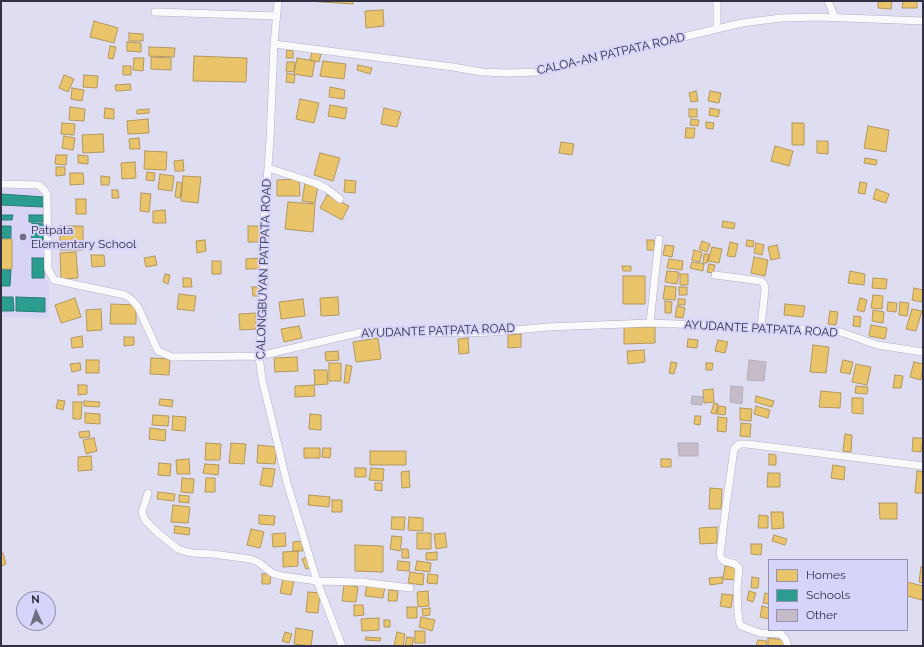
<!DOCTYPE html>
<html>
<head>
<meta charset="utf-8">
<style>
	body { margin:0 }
	#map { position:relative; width:924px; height:647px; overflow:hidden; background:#dfddf2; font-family:Raleway,sans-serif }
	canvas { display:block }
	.frame { position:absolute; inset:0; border:2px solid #323043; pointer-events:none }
	.legend { position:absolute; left:768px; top:559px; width:140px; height:72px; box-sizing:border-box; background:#d7d4fb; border:1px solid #9592b1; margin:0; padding:5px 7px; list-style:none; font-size:12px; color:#323043 }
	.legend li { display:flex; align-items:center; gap:8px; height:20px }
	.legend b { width:20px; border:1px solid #9592b1 }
	.north { position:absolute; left:16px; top:591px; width:40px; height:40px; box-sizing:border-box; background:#d7d4fb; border:1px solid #9592b1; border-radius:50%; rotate:357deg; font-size:11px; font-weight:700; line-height:16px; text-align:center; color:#323043 }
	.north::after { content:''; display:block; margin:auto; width:14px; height:18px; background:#6f6d80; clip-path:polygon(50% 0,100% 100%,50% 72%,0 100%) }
</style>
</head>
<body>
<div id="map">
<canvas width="924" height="647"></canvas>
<div class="frame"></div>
<ul class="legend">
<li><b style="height:11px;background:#e9c46a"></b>Homes</li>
<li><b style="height:11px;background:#2a9d8f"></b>Schools</li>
<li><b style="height:11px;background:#c5bbc9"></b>Other</li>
</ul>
<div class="north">N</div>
</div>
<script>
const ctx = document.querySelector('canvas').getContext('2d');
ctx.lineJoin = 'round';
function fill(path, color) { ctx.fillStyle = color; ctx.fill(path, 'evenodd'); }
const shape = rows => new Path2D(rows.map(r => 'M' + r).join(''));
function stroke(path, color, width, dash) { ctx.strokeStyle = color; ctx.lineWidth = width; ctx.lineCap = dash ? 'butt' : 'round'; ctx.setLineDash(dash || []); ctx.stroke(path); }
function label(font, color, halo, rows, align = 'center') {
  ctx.font = font + ' Raleway,sans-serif'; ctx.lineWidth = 4; ctx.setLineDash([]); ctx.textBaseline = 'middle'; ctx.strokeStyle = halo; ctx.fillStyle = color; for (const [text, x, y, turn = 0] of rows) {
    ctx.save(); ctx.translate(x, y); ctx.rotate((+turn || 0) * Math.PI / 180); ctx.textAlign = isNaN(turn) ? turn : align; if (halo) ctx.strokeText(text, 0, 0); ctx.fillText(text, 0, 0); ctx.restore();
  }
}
fill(shape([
	[1,189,35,189,43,193,46,197,46,278,49,285,49,318,1,317]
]), '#d7d4f6');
const homes = shape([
	[306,1,353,1,353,4,306,1],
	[878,1,892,1,891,9,878,8,878,1],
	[903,1,917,1,917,8,902,8,903,1],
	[383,10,384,26,366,28,365,11,383,10],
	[94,21,118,28,114,43,90,37,94,21],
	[129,33,143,34,143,41,129,41,129,33],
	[127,42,141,43,141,52,127,51,127,42],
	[110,46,116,47,113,59,108,58,110,46],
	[149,47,175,48,174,57,149,56,149,47],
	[287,50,293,51,293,58,286,58,287,50],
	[312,52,321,54,319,62,310,60,312,52],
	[194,56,247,58,246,82,193,81,194,56],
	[151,57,171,58,171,70,151,69,151,57],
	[134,58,144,58,143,71,133,70,134,58],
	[297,58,315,61,312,77,294,74,297,58],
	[323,61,346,64,344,79,320,76,323,61],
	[287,62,295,62,294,72,286,71,287,62],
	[358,65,372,68,370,74,357,70,358,65],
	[123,66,131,66,131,75,123,75,123,66],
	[287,73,295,75,294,83,286,82,287,73],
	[64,75,74,79,68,92,59,88,64,75],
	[84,75,98,76,97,88,83,87,84,75],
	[130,84,131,90,116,91,115,85,130,84],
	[330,87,345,90,344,99,329,97,330,87],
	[72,88,84,90,82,101,71,99,72,88],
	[696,91,698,101,691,102,689,93,696,91],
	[710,91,721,93,719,103,708,101,710,91],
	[300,99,319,103,314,123,296,119,300,99],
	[330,105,347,108,345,119,328,116,330,105],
	[70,107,85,109,84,121,69,120,70,107],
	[105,108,114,109,114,119,104,118,105,108],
	[384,108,401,112,397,127,381,124,384,108],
	[710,108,720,110,718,117,709,115,710,108],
	[149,109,149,113,137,114,137,110,149,109],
	[689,109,697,109,697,117,689,117,689,109],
	[148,119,149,133,128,134,127,121,148,119],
	[691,119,699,120,698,126,690,125,691,119],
	[706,122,714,123,713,129,706,128,706,122],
	[62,123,75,124,74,135,61,134,62,123],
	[792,123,804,123,804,145,792,145,792,123],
	[868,126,889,130,886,152,864,148,868,126],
	[686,128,695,128,694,138,685,138,686,128],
	[103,134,104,152,83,153,82,135,103,134],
	[64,136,75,138,73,150,62,148,64,136],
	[139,138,140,149,130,149,129,139,139,138],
	[817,141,828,141,828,154,817,153,817,141],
	[561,142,574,144,572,155,559,153,561,142],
	[775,146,793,151,789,166,771,161,775,146],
	[145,151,167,152,166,170,144,169,145,151],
	[320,153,340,158,333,181,314,175,320,153],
	[56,155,67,155,66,165,55,164,56,155],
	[78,155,88,156,88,164,78,163,78,155],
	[865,158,877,160,876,165,864,163,865,158],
	[183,160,184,171,175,171,174,161,183,160],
	[135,162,136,178,122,179,121,163,135,162],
	[56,167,65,167,65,175,56,176,56,167],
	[147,172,155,173,154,181,146,180,147,172],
	[70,173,83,173,84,184,70,185,70,173],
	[160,174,174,176,172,191,158,189,160,174],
	[101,176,110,177,109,185,101,185,101,176],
	[183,176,201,177,198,203,181,201,183,176],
	[299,179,300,196,277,196,277,180,299,179],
	[345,180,356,181,355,193,344,192,345,180],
	[177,182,182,183,180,198,175,197,177,182],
	[860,182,867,183,865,194,858,193,860,182],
	[305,183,318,185,315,203,302,201,305,183],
	[876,189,889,194,886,203,873,199,876,189],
	[112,190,118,190,119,198,112,198,112,190],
	[141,193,151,194,149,212,140,211,141,193],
	[327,195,349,206,342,220,320,208,327,195],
	[76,199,86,199,86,214,76,214,76,199],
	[288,202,315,204,313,232,285,229,288,202],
	[165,210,166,223,153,223,153,211,165,210],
	[723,221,735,223,734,229,722,227,723,221],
	[60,226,83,226,83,250,60,250,60,226],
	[248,226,262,226,262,242,248,242,248,226],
	[1,239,12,239,12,269,1,269,1,239],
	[205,240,206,251,197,253,196,241,205,240],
	[647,240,654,240,655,250,647,250,647,240],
	[747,240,754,241,753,247,746,246,747,240],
	[702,241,710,244,707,252,699,249,702,241],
	[730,242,738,244,735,257,727,256,730,242],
	[756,243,764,245,762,255,754,253,756,243],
	[665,245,674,246,672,257,663,255,665,245],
	[777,245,780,258,771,260,768,247,777,245],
	[712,247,722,249,719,263,708,261,712,247],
	[694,250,702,252,700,262,692,260,694,250],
	[76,252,78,278,61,279,60,253,76,252],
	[704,254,709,254,707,263,703,263,704,254],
	[91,255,104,255,105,266,92,267,91,255],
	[155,256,157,265,146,267,144,258,155,256],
	[754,257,768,260,765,276,751,273,754,257],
	[261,258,261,269,246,269,246,259,261,258],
	[669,259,683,261,682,270,667,268,669,259],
	[212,261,221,261,221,274,212,274,212,261],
	[692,262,704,264,703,271,690,268,692,262],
	[709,264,715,265,713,273,707,272,709,264],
	[622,266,631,266,631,271,623,271,622,266],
	[667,271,679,272,677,284,665,282,667,271],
	[850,271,865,274,864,285,848,283,850,271],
	[165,274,170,275,168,284,163,282,165,274],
	[680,274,688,274,688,285,680,285,680,274],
	[623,276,645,276,645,304,623,304,623,276],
	[183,278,191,278,192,287,183,287,183,278],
	[873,278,887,279,886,289,872,288,873,278],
	[665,286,676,287,675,300,663,299,665,286],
	[252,287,262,287,262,296,253,296,252,287],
	[679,287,687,287,687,295,679,295,679,287],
	[914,288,923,290,922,302,912,300,914,288],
	[179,294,196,296,194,311,177,309,179,294],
	[873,295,883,296,882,309,871,308,873,295],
	[338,297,339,315,321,316,320,298,338,297],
	[75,298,81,317,61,323,55,305,75,298],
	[860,298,867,300,864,312,857,310,860,298],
	[303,299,305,316,281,319,279,302,303,299],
	[678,299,685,299,685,305,678,305,678,299],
	[665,301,672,302,671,313,665,313,665,301],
	[888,302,897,303,896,312,887,311,888,302],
	[900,302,909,303,907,316,899,315,900,302],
	[111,304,136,305,136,324,110,324,111,304],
	[785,304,805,306,803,317,784,315,785,304],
	[677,306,685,308,683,318,675,317,677,306],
	[101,309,102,330,87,331,86,310,101,309],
	[912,309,922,311,916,331,906,329,912,309],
	[873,310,884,312,883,323,872,321,873,310],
	[830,311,838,312,836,325,828,324,830,311],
	[256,313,256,329,240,330,239,314,256,313],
	[854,316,861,317,860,327,853,326,854,316],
	[871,325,887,328,885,339,869,336,871,325],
	[299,326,302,338,284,342,281,329,299,326],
	[624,327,655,327,655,343,624,344,624,327],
	[521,334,521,347,508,348,508,335,521,334],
	[82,336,83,347,72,348,71,338,82,336],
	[124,337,134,337,134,345,124,346,124,337],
	[378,338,381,359,356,362,353,342,378,338],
	[468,338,469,353,459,354,458,339,468,338],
	[688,339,698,340,697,348,687,347,688,339],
	[718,340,728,342,725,353,715,351,718,340],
	[813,345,829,347,826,373,810,372,813,345],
	[644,350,645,362,628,364,627,351,644,350],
	[338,351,339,360,326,361,325,352,338,351],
	[297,357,298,371,275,372,274,358,297,357],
	[151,358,170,359,169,375,150,374,151,358],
	[86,360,99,360,99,373,86,373,86,360],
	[843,360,853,362,850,374,840,372,843,360],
	[671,362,677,363,674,374,669,373,671,362],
	[914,362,923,364,921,380,910,377,914,362],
	[80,363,81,370,72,372,70,364,80,363],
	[329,363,341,363,341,381,329,381,329,363],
	[706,363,713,363,712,370,706,370,706,363],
	[856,364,871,367,867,385,852,382,856,364],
	[346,365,352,366,349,383,344,383,346,365],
	[314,370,327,370,328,384,315,385,314,370],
	[895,375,903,376,901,388,893,388,895,375],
	[78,385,87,385,87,394,78,395,78,385],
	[314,385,315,396,295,397,295,386,314,385],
	[856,386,868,387,867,394,855,393,856,386],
	[713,389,714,402,704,403,703,390,713,389],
	[821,391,841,393,840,408,819,407,821,391],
	[756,396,774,401,772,407,755,402,756,396],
	[852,398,863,398,863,414,852,413,852,398],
	[160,399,173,400,172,407,159,405,160,399],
	[58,400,65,401,63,410,56,408,58,400],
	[84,401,100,402,99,407,84,406,84,401],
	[73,402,82,402,81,419,73,419,73,402],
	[714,403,718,404,716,414,711,413,714,403],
	[719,406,726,407,725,415,717,414,719,406],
	[756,406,770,410,768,418,754,414,756,406],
	[740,408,752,409,751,421,740,420,740,408],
	[85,413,100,414,100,424,85,423,85,413],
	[310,414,321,415,321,430,309,429,310,414],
	[153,415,169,416,168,426,152,425,153,415],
	[173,416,186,417,185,431,172,430,173,416],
	[695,416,701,416,700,425,694,424,695,416],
	[718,417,727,418,726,432,717,431,718,417],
	[741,423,751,424,750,437,740,436,741,423],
	[150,428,166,430,165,441,149,439,150,428],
	[89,431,90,437,80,438,79,432,89,431],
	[845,434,852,435,851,452,843,451,845,434],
	[94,438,97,451,86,454,83,440,94,438],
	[913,438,923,438,921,452,912,451,913,438],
	[206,443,221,444,220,460,205,460,206,443],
	[231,443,246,444,244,464,229,463,231,443],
	[258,445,277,447,275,464,257,463,258,445],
	[304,448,320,448,320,458,304,458,304,448],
	[323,448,331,448,330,458,322,457,323,448],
	[370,451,406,451,406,465,370,465,370,451],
	[769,454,776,455,776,465,769,465,769,454],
	[91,456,92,470,78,471,78,457,91,456],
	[189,459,190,474,177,474,176,460,189,459],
	[661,459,671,459,671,467,661,467,661,459],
	[159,463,171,464,170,476,158,475,159,463],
	[205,464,219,465,218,475,203,473,205,464],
	[833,465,845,467,844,480,831,478,833,465],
	[263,468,275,469,272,487,260,485,263,468],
	[355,468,366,468,366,477,355,477,355,468],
	[371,468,384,469,383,481,369,480,371,468],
	[409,471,410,487,402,488,401,472,409,471],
	[917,471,923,472,923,493,915,493,917,471],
	[768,473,780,473,780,487,767,487,768,473],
	[182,478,194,479,193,493,181,492,182,478],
	[206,478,215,478,215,492,205,492,206,478],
	[375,483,382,483,382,491,375,490,375,483],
	[710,488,722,489,721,509,709,509,710,488],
	[158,492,175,494,174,501,157,499,158,492],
	[179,495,189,496,189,503,179,502,179,495],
	[309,495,330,497,329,507,308,505,309,495],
	[332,500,342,500,342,512,332,512,332,500],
	[879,503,897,503,897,519,880,519,879,503],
	[173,505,190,507,188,523,171,522,173,505],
	[771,512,783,512,784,528,772,529,771,512],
	[259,515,275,516,274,525,259,524,259,515],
	[759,515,768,516,768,528,758,528,759,515],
	[392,517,405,517,404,530,391,529,392,517],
	[409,517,423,518,423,531,408,530,409,517],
	[175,526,190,528,189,535,174,533,175,526],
	[717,527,717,543,700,544,699,528,717,527],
	[251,529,264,532,260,548,247,545,251,529],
	[285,533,286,546,273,547,272,534,285,533],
	[417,533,431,533,431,549,417,549,417,533],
	[445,533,447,547,436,549,434,534,445,533],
	[774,535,787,539,785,545,772,541,774,535],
	[392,536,402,537,400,551,390,549,392,536],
	[302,541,303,551,293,551,293,542,302,541],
	[751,544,762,544,761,555,751,554,751,544],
	[355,545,383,546,383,572,355,571,355,545],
	[402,549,408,549,409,558,402,558,402,549],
	[298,551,298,566,283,567,283,552,298,551],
	[437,552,437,560,426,560,426,553,437,552],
	[1,553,3,553,6,564,1,566,1,553],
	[307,557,311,567,306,569,302,559,307,557],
	[398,561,410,562,409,571,397,570,398,561],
	[417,561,431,563,430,572,415,570,417,561],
	[725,566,738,568,736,580,723,579,725,566],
	[921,567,923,567,923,583,919,582,921,567],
	[410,572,424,574,423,585,408,583,410,572],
	[262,574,271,574,270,584,262,584,262,574],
	[428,574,438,575,437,584,427,583,428,574],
	[722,577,723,583,710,585,709,578,722,577],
	[752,577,759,578,758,588,751,588,752,577],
	[283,579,294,581,291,595,280,593,283,579],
	[907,582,923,586,922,600,907,596,907,582],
	[367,584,385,586,383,598,365,596,367,584],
	[344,585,358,587,356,602,342,601,344,585],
	[389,590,398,591,397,601,388,601,389,590],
	[428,591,429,606,418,607,417,592,428,591],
	[749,591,756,593,753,602,747,600,749,591],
	[308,592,320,593,318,613,306,612,308,592],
	[765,593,769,594,769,604,763,603,765,593],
	[722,594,733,595,731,608,720,606,722,594],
	[354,605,363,605,364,615,354,616,354,605],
	[762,606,769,608,769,619,760,617,762,606],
	[407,607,417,607,417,618,407,618,407,607],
	[430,608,430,615,423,616,422,609,430,608],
	[421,617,435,620,432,631,419,627,421,617],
	[379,618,379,630,362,631,361,619,379,618],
	[384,620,390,620,390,627,384,627,384,620],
	[296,628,313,631,311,646,294,644,296,628],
	[415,631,425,631,425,643,415,643,415,631],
	[285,632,292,634,289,643,282,641,285,632],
	[397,632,405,634,403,646,394,646,397,632],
	[366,637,381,638,380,641,365,640,366,637],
	[407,637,414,638,412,646,405,646,407,637],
	[768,638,785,640,784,646,768,646,768,638],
	[758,640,767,641,766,646,756,646,758,640]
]);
fill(homes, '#e9c46a');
stroke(homes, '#b2985e', 1);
const schools = shape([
	[1,194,44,197,43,207,1,205,1,194],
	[1,215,13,215,12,220,1,220,1,215],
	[29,215,45,215,45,222,29,222,29,215],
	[32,223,44,224,43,247,31,246,32,223],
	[1,226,11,226,11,238,1,238,1,226],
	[32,258,44,258,44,278,32,278,32,258],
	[1,270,11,270,10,286,1,286,1,270],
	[1,297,13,297,14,311,1,311,1,297],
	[16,297,45,298,45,312,16,311,16,297]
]);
fill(schools, '#2a9d8f');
stroke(schools, '#2c7c78', 1);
const building = shape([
	[749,360,766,362,764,381,747,380,749,360],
	[731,386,743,387,742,404,730,402,731,386],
	[692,396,703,397,702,405,691,404,692,396],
	[678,443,698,443,698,456,679,456,678,443]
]);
fill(building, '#c5bbc9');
stroke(building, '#b7adba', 1);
const minor = shape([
	[278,1,274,44,270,139,264,224,263,310,259,356,262,379,287,483,317,581,342,646],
	[717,1,717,29],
	[828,1,835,18],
	[155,12,277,16],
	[274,44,453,67,482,72,508,73,537,72,742,23,781,18,820,17,923,21],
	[268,168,315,183,327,189,340,199],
	[1,184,39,185,46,192,47,195,48,269,54,280,125,295,132,300,138,307,158,351,172,357,259,356,362,332,374,331,462,333,493,332,548,327,650,323,826,330,841,332,877,345,923,352],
	[715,275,761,281,764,284,765,289,761,327],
	[650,323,659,239],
	[148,493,142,512,145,520,158,533,178,549,184,551,192,553,213,554,250,559,258,562,272,573,282,576,317,581,361,582,410,588],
	[788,646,786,640,781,634,760,633,741,626,739,622,738,612,737,589,739,568,735,564,724,561,721,558,720,554,726,506,734,449,737,446,740,444,747,444,923,466]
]);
stroke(minor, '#b2b0c3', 8);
stroke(minor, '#fafafd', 7);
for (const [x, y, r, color] of [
	[23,237,4,"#6f6d80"]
]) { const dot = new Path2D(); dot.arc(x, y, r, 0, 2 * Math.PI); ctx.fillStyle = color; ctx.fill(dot); stroke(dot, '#d7d4fb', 1.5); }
label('12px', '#323043', '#d7d4fb', [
	["CALOA-AN PATPATA ROAD",611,54,-13],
	["CALONGBUYAN PATPATA ROAD",264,269,-88],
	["AYUDANTE PATPATA ROAD",761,329,3],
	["AYUDANTE PATPATA ROAD",438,331,-2]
]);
label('12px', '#323043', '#d7d4fb', [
	["Patpata",31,230],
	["Elementary School",31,244]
], 'left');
</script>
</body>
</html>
